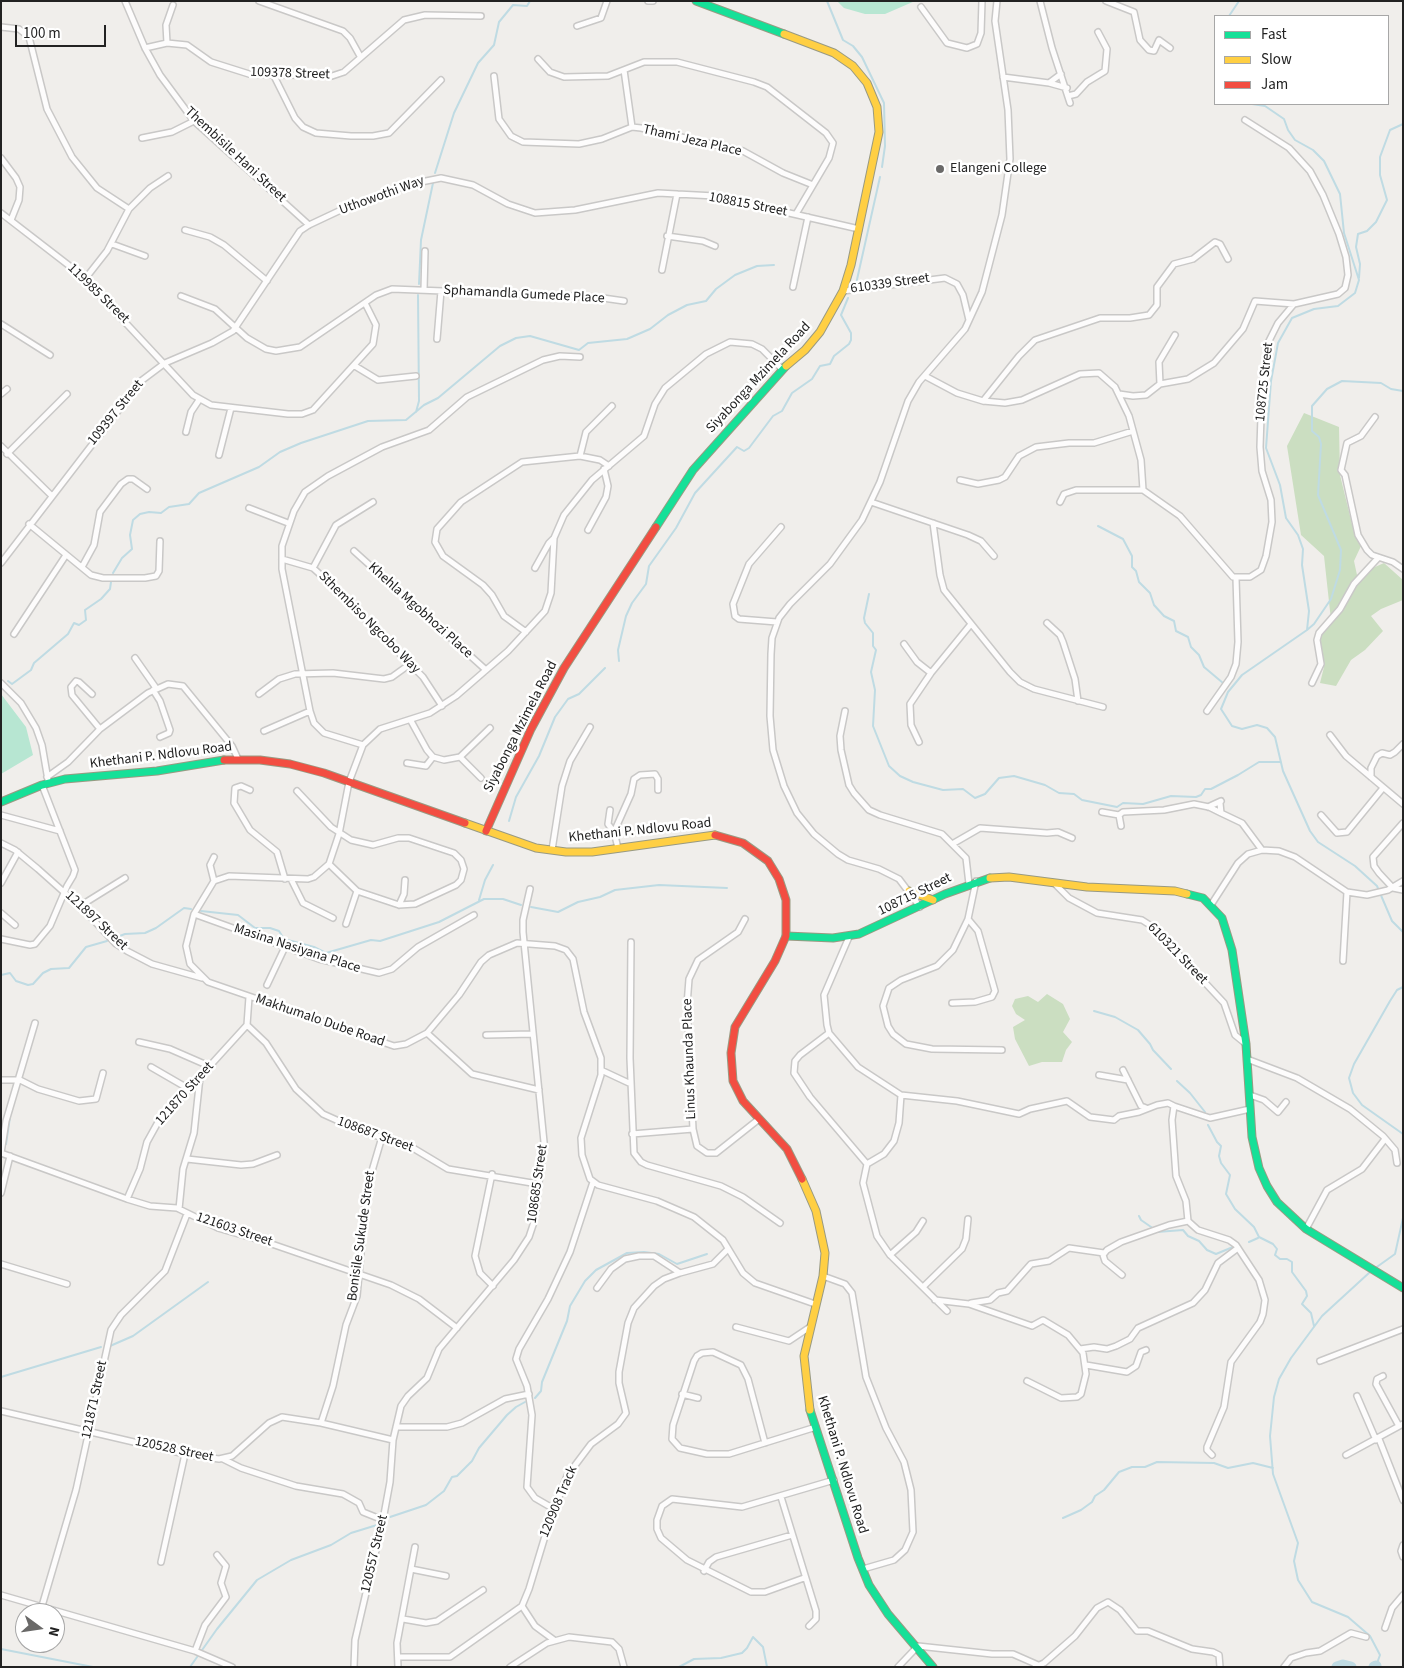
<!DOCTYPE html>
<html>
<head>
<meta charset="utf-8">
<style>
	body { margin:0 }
	#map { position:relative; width:1404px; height:1668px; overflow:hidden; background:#f0eeeb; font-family:"Source Sans 3",sans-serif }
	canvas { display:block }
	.frame { position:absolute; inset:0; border:2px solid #222; pointer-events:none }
	.legend { position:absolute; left:1214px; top:15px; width:175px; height:90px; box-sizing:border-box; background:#fff; border:1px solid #a7a7a7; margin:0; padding:6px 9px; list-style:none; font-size:15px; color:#222 }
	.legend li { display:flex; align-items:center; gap:10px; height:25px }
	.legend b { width:25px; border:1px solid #a7a7a7 }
	.north { position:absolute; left:15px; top:1603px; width:50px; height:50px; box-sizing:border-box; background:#fff; border:1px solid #a7a7a7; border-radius:50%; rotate:104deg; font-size:14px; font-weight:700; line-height:20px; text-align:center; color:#222 }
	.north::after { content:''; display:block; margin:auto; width:18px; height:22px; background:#6a6968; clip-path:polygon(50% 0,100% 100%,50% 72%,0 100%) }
	.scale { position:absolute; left:15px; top:25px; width:91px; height:22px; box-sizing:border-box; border:2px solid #222; border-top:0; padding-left:6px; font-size:15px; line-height:18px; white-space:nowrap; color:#222; -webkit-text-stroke:4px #fff; paint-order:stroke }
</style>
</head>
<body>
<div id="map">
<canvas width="1404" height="1668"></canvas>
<div class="frame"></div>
<ul class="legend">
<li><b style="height:6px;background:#16e098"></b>Fast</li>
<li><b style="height:6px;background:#ffcf43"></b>Slow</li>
<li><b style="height:6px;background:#f24e42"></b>Jam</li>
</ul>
<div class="north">N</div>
<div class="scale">100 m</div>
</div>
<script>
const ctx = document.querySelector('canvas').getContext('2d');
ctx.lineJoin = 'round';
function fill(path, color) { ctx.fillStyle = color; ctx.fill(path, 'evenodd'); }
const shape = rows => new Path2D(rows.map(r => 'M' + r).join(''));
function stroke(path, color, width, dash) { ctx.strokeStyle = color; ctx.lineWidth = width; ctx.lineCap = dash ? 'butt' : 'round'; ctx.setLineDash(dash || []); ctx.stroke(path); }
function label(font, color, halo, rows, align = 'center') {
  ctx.font = font + ' "Source Sans 3",sans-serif'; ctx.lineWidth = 5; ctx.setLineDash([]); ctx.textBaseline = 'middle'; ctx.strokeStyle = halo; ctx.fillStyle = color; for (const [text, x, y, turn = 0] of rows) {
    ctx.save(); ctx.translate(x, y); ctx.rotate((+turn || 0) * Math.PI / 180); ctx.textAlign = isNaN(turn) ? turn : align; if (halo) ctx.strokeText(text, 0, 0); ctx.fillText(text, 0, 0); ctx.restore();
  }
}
fill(shape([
	[1304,413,1339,427,1340,475,1352,524,1361,546,1354,561,1357,575,1384,563,1403,580,1403,600,1381,609,1371,616,1383,631,1365,650,1351,660,1336,686,1320,683,1324,667,1319,635,1331,620,1324,556,1301,535,1287,446],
	[1047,994,1063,1004,1070,1019,1063,1032,1072,1042,1066,1050,1062,1062,1042,1062,1029,1066,1015,1039,1013,1027,1025,1020,1016,1014,1012,1006,1015,999,1028,996,1038,1002]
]), '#cbdec1');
fill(shape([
	[837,1,915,1,885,14,865,14,844,8],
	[1,694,26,727,33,755,1,774]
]), '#b7e6d2');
stroke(shape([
	[827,1,843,40,853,46,862,57,884,103,885,146,882,167],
	[1229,16,1239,1],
	[1215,67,1215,75],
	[1252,104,1265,106,1284,119,1288,130,1295,140,1313,150,1324,161,1340,194,1344,233,1359,280,1355,293,1338,306,1314,309,1292,318,1278,343,1271,381,1266,448,1280,485,1286,518,1298,535,1303,549,1302,565,1309,611,1307,630,1242,675,1228,692,1221,709,1232,726,1242,729,1257,725,1267,728,1275,737,1283,771,1310,831,1318,842,1355,866,1377,886,1392,921,1403,932],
	[435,173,454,113,478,63,494,45,499,22,513,5,527,6,530,1],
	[1359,278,1360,264,1356,247,1358,234,1367,231,1376,222,1387,200,1380,175,1380,157,1390,130,1403,124],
	[419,284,421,240,433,183],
	[856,284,880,177],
	[416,412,419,401,418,295],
	[1098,526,1123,539,1132,556,1132,567,1136,571,1139,582,1150,593,1154,605,1164,616,1174,621,1176,631,1188,637,1191,647,1199,655,1204,667,1223,683],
	[113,573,122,558,132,549,130,535,133,520,140,514,149,512,161,513,169,507,189,504,199,493,259,467,280,452,301,443,368,421,406,420,424,405,438,398,500,346,516,338,530,336,579,350,588,343,627,339,650,329,668,315,687,305,706,301,716,289,735,275,757,266,774,265],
	[869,594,864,618,865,623,873,633,873,646,876,650,871,672,875,690,873,726,889,766,900,776,913,782,943,790,963,789,975,798,985,794,999,778,1014,776,1045,785,1059,793,1074,794,1082,800,1117,807,1123,803,1143,804,1171,796,1196,797,1201,795,1205,789,1211,789,1238,775,1259,762,1281,762],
	[1307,630,1314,624,1331,599,1340,570,1341,550,1318,495,1321,444,1319,437,1312,431,1312,406,1327,389,1342,381,1381,383,1391,389,1403,391],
	[619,661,618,650,626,616,632,603,646,584,649,566,676,528,695,493,705,482,737,447,744,451,749,448,773,416,782,411,792,393,812,379,820,366,830,364,834,356,849,344,851,340,851,333,841,315,848,298],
	[8,681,12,684,31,670,34,663,68,634,74,623,79,625,86,620,85,610,101,599,110,589,111,582],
	[509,821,516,797,539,756,555,717,568,699,579,694,605,668],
	[479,900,485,880,493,865],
	[531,907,558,912,578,902,600,897,615,890,659,885,727,888],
	[201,911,238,915,255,928,270,928,279,931,284,939,314,947,326,953,371,940,380,941,439,922,484,899,503,899,521,905],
	[117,937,125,934,145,933,156,928,184,908,191,909],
	[1,975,10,973,16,981,28,985,33,984,43,973,51,969,69,968,86,947,107,941],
	[1403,987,1397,990,1390,1001,1354,1064,1349,1078,1353,1093,1362,1105,1403,1134],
	[1094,1011,1115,1017,1138,1030,1150,1044,1153,1050,1171,1069],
	[1177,1081,1190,1093,1205,1112],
	[1208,1125,1217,1142,1221,1146,1219,1156,1221,1163,1230,1175,1226,1194,1235,1209,1254,1227,1259,1237,1273,1244,1277,1249,1275,1255,1280,1259,1287,1259,1292,1262,1292,1272,1306,1291,1307,1296,1302,1304,1311,1313,1314,1326],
	[6,1144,10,1117],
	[1139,1216,1141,1220,1154,1229],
	[1157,1232,1183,1230,1188,1236,1199,1241,1207,1250,1216,1254,1233,1247],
	[1249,1242,1258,1238],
	[1374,1269,1395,1254,1403,1218],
	[1370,1272,1322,1316,1291,1358,1279,1379,1274,1397,1270,1436,1273,1474,1298,1543,1294,1561,1298,1580,1312,1602,1348,1617,1370,1636,1380,1655,1376,1666,1380,1667],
	[110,1346,133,1336,208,1282],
	[1,1377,101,1347],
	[535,1398,541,1391,542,1382,567,1321,570,1306,585,1281,596,1270,627,1253,644,1252,659,1254,677,1264,707,1254],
	[390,1517,426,1505,444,1491,452,1477,457,1476,472,1461,479,1448,507,1415,516,1407,525,1402],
	[1063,1518,1081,1510,1092,1502,1095,1496,1104,1490,1119,1472,1132,1467,1145,1467,1157,1462,1214,1463,1228,1468,1253,1463,1273,1468],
	[1,1649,93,1667],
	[190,1667,217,1629,257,1580,291,1560,331,1545,351,1533,377,1525],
	[679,1667,694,1659,721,1658,742,1653,747,1648,753,1637,763,1647,767,1667]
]), '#bfdbe3', 2);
stroke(shape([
	[1337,1667,1343,1665,1351,1667],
	[1374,1667,1376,1666]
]), '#bfdbe3', 11);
const street = shape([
	[125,1,145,48,160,75,194,121,309,225],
	[259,1,343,31,350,38,360,56],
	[648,1,653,1],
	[1040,1,1052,48,1070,103],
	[1106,1,1134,12,1140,40,1149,50,1154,51,1159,40,1170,48],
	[921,7,947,43,967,48,977,44,981,33,982,1],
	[577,26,601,18,607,1],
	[1,27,19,29,29,37,47,109,72,157,97,188,129,209],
	[167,43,166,25,173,5],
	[145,48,167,43,187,45,211,62,249,74,332,76,344,72,404,20,425,15,481,16],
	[538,59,550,72,564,77,608,76,644,62,677,62,754,82,767,87,826,133,833,143,829,158,796,214],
	[624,70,632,127],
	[274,76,295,118,303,127,316,133,351,136,373,136,389,133,441,80],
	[494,76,499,119,511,136,523,142,579,144,602,139,632,127,641,128,743,151,783,173,813,185],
	[1003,77,1049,83,1061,74],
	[1049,83,1067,88],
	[1068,96,1076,94,1087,82,1105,71,1107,49,1098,32],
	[142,138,172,132,194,121],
	[1,158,16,178,20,187,19,200,11,220],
	[1,213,80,274,193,395,211,405,288,414,302,414,313,410,373,344,376,325,365,303],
	[185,230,210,237,224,245,267,281],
	[667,236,703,241,715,246],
	[112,244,145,256],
	[662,270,677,194],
	[85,279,107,251,129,209,150,188,168,176],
	[793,287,808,217],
	[424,290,425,251],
	[843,291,945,278,957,284,963,295,969,320],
	[181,296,215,309,247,338,266,349,276,351,300,347,376,295,392,289,596,297,624,301],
	[1,324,50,355],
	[437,339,441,291],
	[355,366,378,380,416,376],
	[782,369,762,349,752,344,730,342,706,354,665,388,655,404,644,436,592,480,564,515,554,538,551,593,545,611,534,623,508,651,456,696,430,713,380,729,363,745,349,782,339,834,329,864,314,877,308,879,229,876,214,881,194,914,186,946,190,964,208,982,394,1046,406,1044,427,1033,459,995,481,962,489,955,517,943,555,946,566,950,573,959,584,1012,601,1058,601,1075,581,1138,582,1155,590,1179,598,1185,657,1201,694,1217,723,1240,743,1273,755,1283,815,1304],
	[925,376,957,393,983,401,1005,403,1022,400,1080,374,1099,373,1115,387,1129,416,1141,460,1143,490],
	[1160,384,1159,362,1175,335],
	[1,394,7,389],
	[1119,394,1133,396,1146,395,1160,384,1188,379,1214,363,1243,329,1255,301,1294,304],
	[983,401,1019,356,1035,340,1100,318,1130,318,1149,315,1157,305,1157,287,1174,264,1193,259,1215,242,1220,244,1228,259],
	[1375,417,1361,436,1347,443,1341,470,1345,475,1358,535,1367,550,1372,555,1393,562,1403,569],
	[186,432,191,412,199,400],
	[1,446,51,495],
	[7,454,67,394],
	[219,455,231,408],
	[580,456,586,432,612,406],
	[960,480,978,484,999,480,1005,477,1019,456,1036,447,1069,443,1094,443,1133,431],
	[871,502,968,535,981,541,994,556],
	[1060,502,1064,494,1076,490,1143,490,1180,516,1233,577,1250,577,1261,570,1266,556,1272,522,1271,500,1262,471,1260,447,1262,385,1269,341,1278,323,1294,304,1338,294,1345,288,1348,275,1346,257,1339,234,1323,195,1310,171,1289,148,1245,120],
	[249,508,288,523],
	[933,523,940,575,944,590,1010,672,1020,682,1034,689,1103,707],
	[29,524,91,575,103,578,145,578,156,576,159,571,160,541],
	[588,530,606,497,608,486,604,469],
	[354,551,486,670],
	[282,559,313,568,323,577,423,677,442,706],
	[1,563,141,381,165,363,212,343,233,331,300,231,309,225,343,209,411,184,441,178,473,185,508,204,535,213,575,210,658,193,715,196,859,229],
	[82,567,94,545,100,512,121,484,128,479,133,479,147,489],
	[313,568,336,525,373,502],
	[535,568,549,543,554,538],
	[777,622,739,619,735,616,733,604,749,564,781,527],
	[1047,623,1060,635,1063,642,1075,679,1078,701],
	[526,632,504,616,492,595,483,585,443,556,435,542,437,529,461,502,522,462,580,456,600,460,609,466],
	[14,634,66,555],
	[904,644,917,662,931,673],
	[135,658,156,688],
	[1,683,21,703,36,728,42,745,48,780],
	[1312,683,1321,664,1317,640,1319,633,1340,609,1354,584,1378,558],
	[153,690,160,701,170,730,169,733,160,737],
	[92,694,79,682,76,681,71,687,72,695,100,729],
	[259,694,279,679,295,674,333,673,384,679,392,677,410,664],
	[845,711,840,736,841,750,849,785,854,793,869,810,880,815,942,834,966,858,969,884],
	[1207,711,1231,677,1236,664,1238,642,1236,578],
	[411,721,427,750,433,757,444,760,460,757,490,728],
	[264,731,310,711],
	[1330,735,1346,756,1403,804],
	[919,742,911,725,910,704,931,673,971,624],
	[363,745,324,733,314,723,310,711,282,569,282,546,294,511,305,492,328,476,382,447,429,430,467,397,543,360,560,356,580,357],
	[460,757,481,778],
	[407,763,426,766,433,757],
	[47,777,68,762,100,729,148,693,168,684,183,686,232,746,238,759],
	[1371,777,1371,768,1377,756,1382,753,1390,755,1395,752,1403,744],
	[250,790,241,786,235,788,234,803,250,830,277,852,285,879],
	[297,791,331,827,351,840,373,845,398,838,409,838,454,853,461,860,464,869,461,880,456,885,415,904,399,905,357,891,329,864],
	[1220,803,1221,813,1242,823,1262,850],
	[1208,807,1221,801],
	[610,810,608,824,614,832],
	[1102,812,1119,815,1123,812,1164,810,1194,804,1209,807,1221,813],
	[1,815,60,831],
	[1119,815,1121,826],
	[1321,815,1337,833,1347,832,1383,788],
	[1403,823,1373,857,1374,866,1379,873,1393,888,1403,890],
	[1,843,15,850,38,869,84,910,116,944,127,951,152,964,202,978],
	[954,843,980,828,1047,833,1058,832,1072,838],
	[618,848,614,832,631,794,634,779,640,775,655,774,658,779,658,790],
	[552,850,562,786,570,761,590,727],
	[291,879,303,903,333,918],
	[214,881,210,865,214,857],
	[976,881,968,919,953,950,937,966,901,980,889,988,883,1006,888,1026,893,1034,906,1044,932,1049,1002,1050],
	[1,883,18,852],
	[1055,884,1069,898,1097,913,1142,920,1153,927,1224,1003,1235,1035,1246,1044],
	[399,905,404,894,405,880],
	[1211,905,1238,863,1248,854,1262,850,1279,851,1295,857,1347,892,1367,895,1388,890,1403,881],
	[80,906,125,878],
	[920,907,899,879,879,869,848,860,838,854,814,834,797,813,784,786,773,750,770,716,771,654,772,638,779,618,790,604,830,564,862,520,880,482,908,401,919,382,965,329,982,292,1002,215,1010,159,1008,110,995,21,997,1],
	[1,913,15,925],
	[194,914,319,959,379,973,392,969,418,947,474,915],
	[745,919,738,932,698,960,689,979,687,1005,693,1129,697,1146,707,1153,716,1153,759,1119],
	[346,924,357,891],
	[849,937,824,995,827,1025,829,1033,858,1067,901,1095,957,1101,1019,1114,1030,1109,1067,1101,1090,1117,1114,1120,1119,1116,1139,1112,1157,1105,1168,1103,1174,1106],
	[1,939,30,945,35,944,50,926,67,886,73,876,75,870,42,785],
	[631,942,630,1058,634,1153,641,1162,647,1165,721,1186,743,1197,780,1223],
	[1343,961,1347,892],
	[267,985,285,947],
	[249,997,247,1025,266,1043,296,1089,323,1114,363,1132,408,1145,448,1169,538,1184],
	[952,1003,975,1002,992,997,995,991,978,931,968,919],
	[427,1033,472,1074,539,1090],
	[829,1033,800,1055,795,1061,794,1073,810,1097,867,1164],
	[486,1035,533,1034],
	[139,1042,170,1049,209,1066],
	[1247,1059,1297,1078,1350,1109,1383,1136,1395,1150,1397,1163],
	[151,1067,189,1089],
	[601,1070,631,1084],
	[1123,1070,1141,1106,1146,1108],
	[1099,1075,1128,1080],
	[1,1080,20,1080,38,1089,79,1101,96,1099,103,1073],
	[1250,1095,1264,1100,1278,1112,1286,1102],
	[632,1134,693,1129],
	[1,1153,127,1199,150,1206,177,1208,218,1228,263,1241,391,1285,419,1299,457,1328],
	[1,1153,6,1121,35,1023],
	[187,1159,241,1165,253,1164,277,1155],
	[867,1164,863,1183,877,1236,890,1255,947,1311],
	[867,1164,884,1154,894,1141,899,1123,901,1095],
	[492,1174,475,1256,480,1273,493,1286],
	[1,1193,10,1156],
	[127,1199,140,1169,147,1142,157,1124,247,1025],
	[179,1209,183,1169,194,1133,200,1077],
	[1188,1221,1198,1230,1229,1240,1236,1245,1259,1280,1265,1300,1263,1314,1260,1322,1231,1362,1224,1407,1207,1447,1207,1450,1212,1455],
	[1188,1221,1186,1201,1176,1176,1172,1120,1174,1106,1210,1118,1250,1109],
	[1306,1229,1327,1190,1362,1169,1385,1139],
	[890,1255,916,1232,923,1221],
	[1,1264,67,1284],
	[1122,1275,1105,1261,1103,1255,1107,1250,1121,1242,1169,1225,1188,1221],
	[823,1276,845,1284,852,1293,866,1377,886,1428,904,1462,911,1490,913,1532,905,1550,894,1560,863,1569],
	[923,1287,962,1249,966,1239,968,1219],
	[597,1288,611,1269,625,1259,639,1256,654,1256,680,1273,713,1264,728,1249],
	[935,1300,969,1304,1032,1326,1043,1320,1068,1335,1083,1353,1086,1374,1081,1394,1077,1397,1061,1398,1027,1381],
	[971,1303,990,1300,998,1293,1007,1291,1031,1264,1049,1261,1069,1248,1104,1253],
	[736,1327,789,1341,810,1327],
	[1080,1349,1094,1347,1107,1349,1116,1346,1130,1339,1138,1328,1193,1303,1205,1290,1218,1263,1238,1248],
	[1320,1361,1403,1329],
	[1086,1365,1127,1372,1136,1366,1141,1352,1146,1350],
	[1383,1376,1377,1379,1376,1384,1399,1426],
	[682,1394,698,1398],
	[1357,1396,1376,1440],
	[1,1411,185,1454,219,1459,232,1456,269,1423,282,1417,321,1423,393,1440],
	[321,1423,333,1386,346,1325,357,1296,367,1188,382,1137],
	[396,1427,447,1427,462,1423,505,1399,529,1394],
	[1379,1439,1403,1500],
	[765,1443,748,1379,741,1365,713,1352,702,1353,697,1356,694,1361,673,1425,672,1439,680,1448,707,1454,729,1454,816,1427],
	[1346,1455,1403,1424],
	[223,1459,241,1468,296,1486,343,1494,359,1503,363,1512,383,1520],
	[781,1497,816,1611,816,1619,809,1626],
	[554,1509,535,1498,527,1487,532,1415,527,1386,516,1359,519,1349,548,1299,570,1252,593,1182],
	[1403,1545,1401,1551,1403,1557],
	[161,1562,185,1454],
	[411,1569,446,1576],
	[704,1571,709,1562,716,1557,792,1535],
	[804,1578,765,1592,751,1592,687,1560,661,1538,657,1529,657,1520,662,1506,672,1499,742,1507,834,1480],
	[1,1595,195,1651,232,1667],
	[42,1606,76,1490,111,1330,121,1315,165,1271,187,1214],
	[522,1606,535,1626,554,1640],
	[403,1619,426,1623,437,1621,483,1590],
	[1385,1628,1392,1608,1403,1595],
	[195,1651,205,1625,226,1597,221,1583,226,1566,217,1555],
	[398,1657,450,1657,522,1606,529,1589,549,1523,567,1476,591,1444,618,1424,626,1413,619,1383,619,1372,628,1323,634,1308,654,1286,664,1279,680,1273],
	[354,1667,355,1640,383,1520,390,1482,393,1440,401,1406,408,1396,427,1378,439,1349,514,1260,529,1237,534,1222,544,1142,523,932,523,920,530,889],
	[398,1667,397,1643,415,1547],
	[510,1667,547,1643,569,1637,612,1642,619,1649,624,1667],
	[898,1667,918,1646,992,1654,1013,1654,1038,1665],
	[1035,1667,1044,1663,1075,1636,1097,1608,1108,1602,1120,1610,1137,1631,1148,1631,1192,1649,1213,1652,1219,1655,1220,1667],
	[1284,1667,1291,1658,1306,1653,1320,1651,1351,1633,1366,1637]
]);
const fast = shape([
	[696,1,784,34],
	[656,527,693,470,786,366],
	[1,802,42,785,65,779,157,771,224,760],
	[1187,894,1203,898,1222,918,1232,950,1246,1044,1252,1137,1259,1168,1267,1186,1277,1202,1306,1229,1403,1288],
	[786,936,833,938,859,934,945,894,990,878],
	[810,1410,858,1558,869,1585,888,1614,933,1667]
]);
const slow = shape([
	[784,34,834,53,853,66,867,83,877,107,879,132,851,265,843,291,820,332,805,350,786,366],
	[465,823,536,848,566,852,592,852,715,835],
	[990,878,1009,877,1087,887,1175,891,1187,894],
	[909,891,933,900],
	[802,1179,816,1211,825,1253,823,1276,804,1356,810,1410]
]);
const jam = shape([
	[224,760,260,760,290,764,324,773,465,823],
	[486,831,531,729,564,668,656,527],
	[715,835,743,843,768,861,779,879,786,900,786,936,775,961,735,1027,731,1053,733,1081,743,1101,787,1149,802,1179]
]);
stroke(street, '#c9c8c7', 8);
stroke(fast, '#999a82', 9);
stroke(slow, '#999a82', 9);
stroke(jam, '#999a82', 9);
stroke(street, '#fdfcfc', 5);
stroke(fast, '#16e098', 7);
stroke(slow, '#ffcf43', 7);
stroke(jam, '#f24e42', 7);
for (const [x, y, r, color] of [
	[940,169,5,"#6a6968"]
]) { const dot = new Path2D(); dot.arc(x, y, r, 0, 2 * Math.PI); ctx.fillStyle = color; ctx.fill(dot); stroke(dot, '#fff', 2); }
label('14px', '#222', '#fff', [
	["109378 Street",290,74,2],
	["Thami Jeza Place",692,141,13],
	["Thembisile Hani Street",235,155,43],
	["Uthowothi Way",382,196,-20],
	["108815 Street",748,205,11],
	["610339 Street",890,284,-8],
	["119985 Street",98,294,44],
	["Sphamandla Gumede Place",524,295,3],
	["Siyabonga Mzimela Road",759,378,-47],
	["108725 Street",1265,382,-84],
	["109397 Street",116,413,-51],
	["Khehla Mgobhozi Place",420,611,42],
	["Sthembiso Ngcobo Way",369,623,45],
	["Siyabonga Mzimela Road",521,727,-63],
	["Khethani P. Ndlovu Road",161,756,-7],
	["Khethani P. Ndlovu Road",640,831,-6],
	["108715 Street",915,895,-26],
	["121897 Street",96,921,43],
	["Masina Nasiyana Place",297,949,18],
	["610321 Street",1177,954,46],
	["Makhumalo Dube Road",320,1021,19],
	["Linus Khaunda Place",690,1059,-92],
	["121870 Street",185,1094,-48],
	["108687 Street",375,1135,20],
	["108685 Street",538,1184,-82],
	["121603 Street",234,1230,19],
	["Bonisile Sukude Street",362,1236,-82],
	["121871 Street",95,1400,-78],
	["120528 Street",174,1450,12],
	["Khethani P. Ndlovu Road",842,1465,73],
	["120908 Track",559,1502,-67],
	["120557 Street",375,1554,-77]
]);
label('14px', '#222', '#fff', [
	["Elangeni College",950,169]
], 'left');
</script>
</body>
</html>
